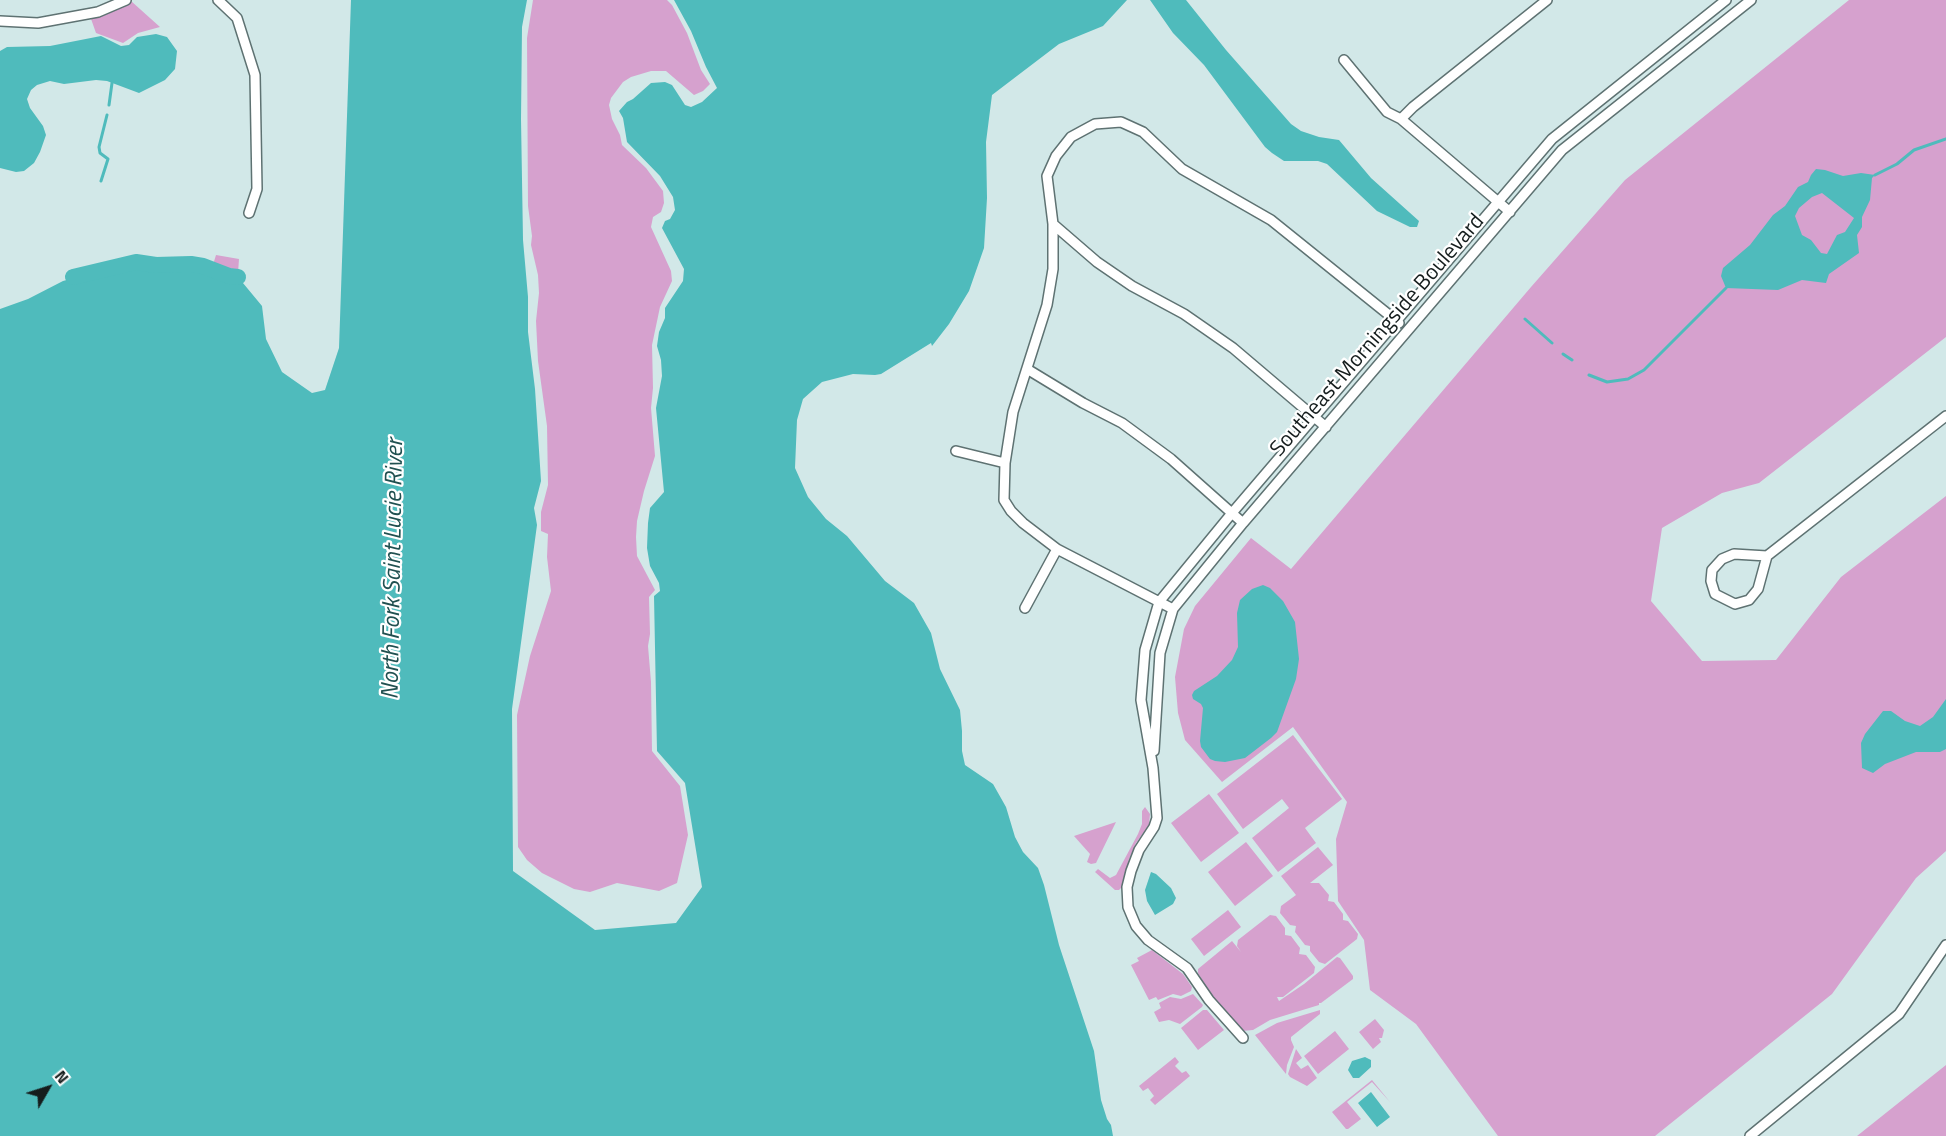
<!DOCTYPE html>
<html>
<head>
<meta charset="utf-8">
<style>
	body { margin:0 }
	#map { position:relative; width:1946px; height:1136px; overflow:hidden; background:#d2e8e8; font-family:"Titillium Web",sans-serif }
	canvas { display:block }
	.north { position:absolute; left:18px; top:1058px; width:60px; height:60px; -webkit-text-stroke:4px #fff; paint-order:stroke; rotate:51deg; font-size:16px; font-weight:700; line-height:24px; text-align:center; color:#151d1d }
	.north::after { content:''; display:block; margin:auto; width:21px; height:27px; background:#151d1d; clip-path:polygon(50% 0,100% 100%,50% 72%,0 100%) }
</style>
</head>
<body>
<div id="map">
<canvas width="1946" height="1136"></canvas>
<div class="north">N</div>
</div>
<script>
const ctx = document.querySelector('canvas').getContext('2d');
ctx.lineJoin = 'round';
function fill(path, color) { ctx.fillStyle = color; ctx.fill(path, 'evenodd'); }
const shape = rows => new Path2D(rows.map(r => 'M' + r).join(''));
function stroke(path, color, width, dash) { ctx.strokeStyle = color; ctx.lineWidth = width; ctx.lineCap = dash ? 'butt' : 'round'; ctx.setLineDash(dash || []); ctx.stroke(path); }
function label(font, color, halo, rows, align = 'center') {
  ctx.font = font + ' "Titillium Web",sans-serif'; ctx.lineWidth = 4.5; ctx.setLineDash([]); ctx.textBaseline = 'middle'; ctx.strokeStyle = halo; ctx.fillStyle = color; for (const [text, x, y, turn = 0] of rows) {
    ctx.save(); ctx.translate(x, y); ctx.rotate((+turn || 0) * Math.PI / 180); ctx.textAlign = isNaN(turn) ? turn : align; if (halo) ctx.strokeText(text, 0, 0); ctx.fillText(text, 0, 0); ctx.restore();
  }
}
fill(shape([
	[533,0,667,0,672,5,687,33,701,70,710,84,703,91,694,95,666,71,651,71,631,77,623,82,611,98,609,105,612,119,620,135,622,145,646,168,663,191,664,203,661,212,653,217,651,227,671,271,672,281,660,307,652,345,653,388,651,408,655,456,644,491,637,521,636,537,637,556,655,590,649,597,650,634,648,646,651,682,652,751,680,786,688,835,677,883,659,891,617,883,590,892,574,889,542,873,527,860,518,847,517,715,530,656,551,591,547,557,548,534,541,531,541,512,548,485,547,426,538,361,536,321,539,293,538,275,531,245,532,236,528,206,527,38],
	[1849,0,1946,0,1946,337,1759,483,1722,493,1662,528,1651,601,1702,661,1776,660,1841,577,1946,496,1946,851,1916,878,1832,994,1655,1136,1498,1136,1416,1024,1370,990,1364,940,1338,901,1336,839,1347,802,1293,727,1222,782,1185,740,1178,713,1175,677,1184,629,1195,606,1251,538,1291,569,1531,287,1625,180],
	[131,1,160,27,138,33,123,43,96,33,90,16],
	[216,255,239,259,238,273,212,268],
	[1293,735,1342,799,1305,828,1316,843,1278,872,1252,838,1289,808,1282,799,1243,829,1217,794],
	[1209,794,1239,833,1201,862,1171,823],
	[1145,807,1150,814,1149,825,1136,843,1129,859,1123,886,1119,890,1115,890,1095,872,1098,869,1110,878,1116,875,1138,834,1142,824,1142,811],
	[1116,822,1096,863,1091,864,1087,862,1090,854,1074,836],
	[1246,842,1273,876,1235,906,1208,872],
	[1318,847,1333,865,1310,883,1319,883,1329,895,1328,901,1334,902,1343,914,1343,920,1348,921,1358,934,1357,939,1325,964,1319,962,1310,951,1310,946,1305,945,1295,932,1296,926,1290,925,1280,913,1281,906,1296,895,1281,876],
	[1228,910,1241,927,1204,956,1191,939],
	[1270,915,1276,916,1285,928,1285,935,1291,936,1300,948,1299,954,1306,955,1315,967,1314,973,1283,997,1277,997,1279,1001,1304,984,1337,957,1340,958,1353,976,1353,979,1321,1003,1319,1003,1319,1005,1270,1020,1253,1030,1242,1031,1216,1003,1198,973,1198,969,1232,941,1241,952,1237,946,1238,940],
	[1152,950,1183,974,1192,987,1191,991,1181,996,1173,994,1158,1000,1156,997,1149,1000,1131,965,1139,961,1137,958],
	[1193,994,1203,1005,1202,1007,1180,1024,1169,1020,1159,1022,1154,1012,1161,1008,1159,1003,1170,997,1181,999],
	[1203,1010,1207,1010,1224,1030,1198,1050,1181,1028],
	[1320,1010,1320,1014,1291,1037,1291,1040,1294,1047,1287,1065,1286,1074,1255,1035,1277,1023],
	[1375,1019,1384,1030,1382,1038,1379,1038,1381,1042,1373,1049,1359,1032],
	[1335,1031,1349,1049,1318,1074,1304,1056],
	[1296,1049,1302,1058,1296,1063,1301,1069,1308,1065,1317,1078,1307,1086,1290,1077,1288,1074],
	[1175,1057,1179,1062,1175,1066,1182,1073,1186,1071,1190,1076,1155,1105,1150,1100,1154,1096,1148,1088,1143,1091,1139,1086],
	[1946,1065,1946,1136,1857,1136],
	[1372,1080,1390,1102,1372,1082,1347,1102,1361,1119,1348,1129,1346,1129,1332,1112]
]), '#d6a1ce');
fill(shape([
	[351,0,527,0,522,27,521,119,523,240,528,297,528,332,535,389,541,481,534,508,537,525,512,709,513,871,595,930,676,923,702,887,685,783,657,751,654,596,660,591,659,583,650,566,647,548,648,523,650,508,664,492,656,408,662,376,661,360,657,346,659,332,665,318,665,308,683,281,684,269,662,228,665,221,670,219,675,210,673,197,660,176,627,142,623,118,619,111,627,102,633,99,651,83,665,82,672,85,685,105,691,107,702,102,717,88,706,67,691,31,674,0,1127,0,1103,26,1059,44,992,95,986,142,987,198,984,248,969,291,949,324,932,346,931,343,881,374,875,375,853,374,822,382,803,399,797,420,795,468,808,497,826,519,847,536,885,581,914,603,931,633,940,669,960,710,962,731,962,751,965,765,993,784,1006,807,1015,837,1023,852,1038,868,1044,885,1059,945,1094,1051,1101,1100,1107,1119,1111,1125,1113,1136,0,1136,0,309,28,299,63,281,125,264,136,262,203,266,227,276,238,277,262,306,266,339,282,372,312,393,325,390,339,348],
	[1150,0,1186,0,1226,50,1291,124,1301,131,1319,137,1339,140,1371,178,1419,221,1417,227,1410,227,1377,211,1327,164,1318,161,1284,161,1272,153,1265,147,1204,65,1173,33],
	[156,34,167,37,177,51,175,69,165,80,139,93,107,81,96,80,64,84,50,81,37,85,31,90,27,99,30,108,43,126,46,135,40,152,34,163,24,171,16,172,0,168,0,51,7,47,50,46,101,36,121,46,129,45,137,37],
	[1816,169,1825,170,1843,176,1861,173,1875,175,1872,178,1870,200,1862,217,1862,227,1857,235,1859,253,1829,274,1826,283,1802,280,1778,290,1726,288,1721,276,1723,268,1750,245,1773,215,1785,206,1798,187,1808,182,1811,175],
	[1822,193,1854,218,1845,232,1837,235,1827,254,1821,253,1811,240,1802,235,1795,216,1799,208,1812,197],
	[1263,585,1270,588,1283,601,1295,622,1299,659,1296,679,1277,732,1271,738,1245,758,1225,762,1215,761,1210,759,1201,747,1200,741,1203,708,1201,704,1193,699,1192,695,1194,691,1217,676,1232,660,1238,647,1237,613,1240,600,1252,589],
	[1946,699,1946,749,1940,752,1916,752,1885,764,1873,773,1862,768,1861,743,1865,734,1883,711,1891,711,1905,721,1920,726,1933,717],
	[1151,872,1156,874,1171,888,1176,898,1173,904,1155,915,1147,901,1145,890],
	[1365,1057,1371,1060,1371,1067,1359,1078,1353,1078,1348,1070,1352,1061],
	[1371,1092,1390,1117,1377,1127,1358,1103]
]), '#4fbbbc');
stroke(shape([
	[109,105,112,83],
	[1875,175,1897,164,1914,150,1946,139],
	[101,181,108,159,100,153,99,147,107,115],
	[1525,319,1552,343],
	[1563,354,1572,360],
	[1589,375,1607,382,1628,379,1644,370,1726,288]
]), '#4fbbbc', 3);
stroke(shape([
	[73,277,136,262,156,265,191,264,203,266,229,276,238,277]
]), '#4fbbbc', 16);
const street = shape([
	[218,0,237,18,255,75,257,189,249,213],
	[0,21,38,23,98,12,126,0],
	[1344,60,1387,112,1401,119,1510,212],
	[1401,119,1413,107,1547,0],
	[1053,224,1097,262,1132,286,1184,314,1233,348,1326,427],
	[1027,369,1083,403,1122,423,1171,459,1243,523],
	[956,451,1005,463],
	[1767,556,1734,554,1722,559,1712,570,1711,581,1715,594,1735,604,1749,600,1758,589,1767,556,1946,416],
	[1025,608,1057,549],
	[1173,609,1057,549,1023,523,1011,511,1004,500,1005,463,1013,412,1047,305,1053,269,1053,224,1047,176,1056,156,1071,137,1095,124,1121,122,1143,132,1182,169,1271,220,1399,323],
	[1154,751,1160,653,1173,609,1243,523,1562,150,1751,0],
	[1243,1038,1209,1000,1187,968,1148,940,1136,926,1128,907,1127,887,1131,871,1139,850,1154,827,1157,818,1153,768,1141,700,1145,650,1159,602,1232,513,1552,139,1726,0],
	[1750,1136,1899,1014,1946,945]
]);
stroke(street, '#5e7272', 12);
stroke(street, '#fff', 9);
label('22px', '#151d1d', '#fff', [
	["Southeast Morningside Boulevard",1378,336,-49]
]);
label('italic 24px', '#205050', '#fff', [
	["North Fork Saint Lucie River",394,569,-89]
]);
</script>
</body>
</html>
